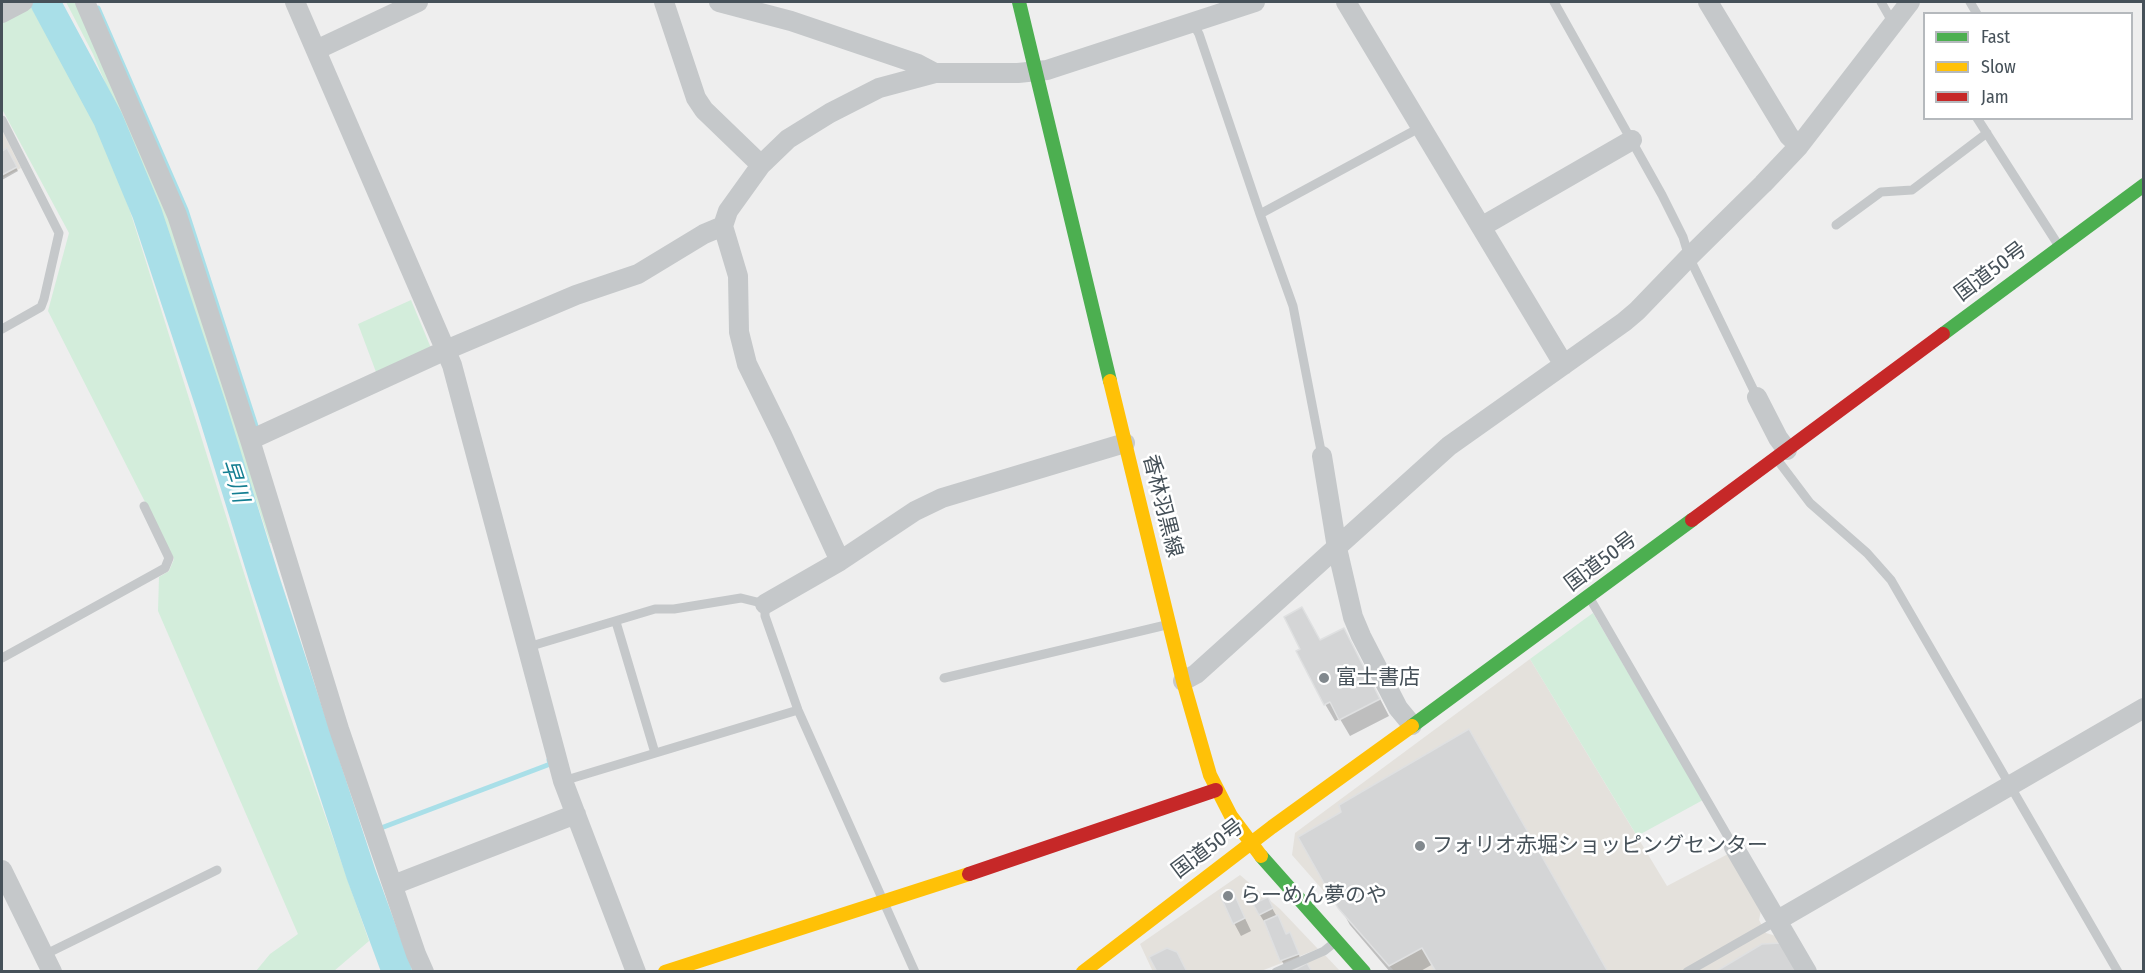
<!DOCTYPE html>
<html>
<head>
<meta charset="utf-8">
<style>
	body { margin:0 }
	#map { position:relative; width:2145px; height:973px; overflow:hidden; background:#eee; font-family:"Fira Sans Condensed",sans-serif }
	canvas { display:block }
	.frame { position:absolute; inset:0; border:3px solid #465159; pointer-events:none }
	.legend { position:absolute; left:1923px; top:12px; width:210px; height:108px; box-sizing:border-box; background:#fff; border:2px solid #b5b9bd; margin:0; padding:8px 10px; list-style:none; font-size:18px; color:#465159 }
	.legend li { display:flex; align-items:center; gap:12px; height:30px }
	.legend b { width:30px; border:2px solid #b5b9bd }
</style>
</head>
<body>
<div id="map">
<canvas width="2145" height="973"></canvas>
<div class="frame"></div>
<ul class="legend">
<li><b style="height:8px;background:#4caf50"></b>Fast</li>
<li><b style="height:8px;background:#ffc107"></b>Slow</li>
<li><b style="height:8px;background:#c62828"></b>Jam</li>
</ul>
</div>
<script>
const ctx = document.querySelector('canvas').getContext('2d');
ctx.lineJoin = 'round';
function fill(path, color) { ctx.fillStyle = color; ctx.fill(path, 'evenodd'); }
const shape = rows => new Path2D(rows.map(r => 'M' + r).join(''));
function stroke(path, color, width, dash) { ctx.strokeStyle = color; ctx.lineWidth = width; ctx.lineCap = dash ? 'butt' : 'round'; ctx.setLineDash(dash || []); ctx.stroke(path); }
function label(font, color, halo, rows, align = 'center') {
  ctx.font = font + ' "Fira Sans Condensed","Noto Sans JP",sans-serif'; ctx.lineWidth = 5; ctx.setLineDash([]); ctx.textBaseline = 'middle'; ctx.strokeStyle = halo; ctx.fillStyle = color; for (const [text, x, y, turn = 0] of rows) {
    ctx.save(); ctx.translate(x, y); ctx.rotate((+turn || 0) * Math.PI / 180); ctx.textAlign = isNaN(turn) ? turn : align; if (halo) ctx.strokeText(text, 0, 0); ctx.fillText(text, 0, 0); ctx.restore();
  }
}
fill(shape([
	[2,130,21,168,2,178],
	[1530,659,1667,886,1730,853,1762,906,1759,920,1766,933,1783,938,1802,971,1394,971,1292,855,1295,833],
	[1240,875,1280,909,1318,949,1261,971,1153,972,1140,944],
	[1324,954,1340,971,1279,972]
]), '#e4e1dc');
fill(shape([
	[66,2,79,2,174,220,278,541,270,543,168,232,93,54],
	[30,5,87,106,109,154,130,211,278,681,369,941,334,971,256,971,270,954,298,934,158,611,159,577,169,571,174,559,48,311,69,233,2,109,2,22],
	[411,300,431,348,376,372,358,324],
	[1593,613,1703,800,1637,836,1530,659]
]), '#d3eddb');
fill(shape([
	[6,150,18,171,2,180,2,153],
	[1320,642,1353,647,1389,716,1350,736,1340,719,1335,721,1325,704,1302,649],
	[1343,812,1433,964,1419,972,1390,972,1350,925,1340,907],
	[1232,891,1251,931,1241,936,1234,923],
	[1267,899,1287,935,1294,942,1302,963,1286,969,1282,961,1270,931,1260,915]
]), '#0003');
stroke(shape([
	[98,8,186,210,256,426],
	[381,828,545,766,550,764,549,760],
	[361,874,370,870]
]), '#a9dfe8', 5);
stroke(shape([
	[45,2,108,119,147,213,211,406,264,578,361,874,397,972]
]), '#a9dfe8', 30);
const building = shape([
	[7,148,17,167,2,175,2,151,7,148],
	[1302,607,1320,640,1344,628,1380,699,1339,720,1330,702,1324,705,1296,651,1300,649,1284,617,1302,607],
	[1469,729,1541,855,1608,972,1436,972,1422,948,1389,966,1338,908,1298,837,1341,812,1339,805,1469,729],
	[1232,889,1245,918,1233,924,1220,895,1232,889],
	[1268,897,1273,908,1259,915,1253,904,1268,897],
	[1278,915,1286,934,1290,932,1299,954,1280,961,1264,921,1278,915],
	[1781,943,1797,972,1715,972,1762,944,1781,943],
	[1167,948,1177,952,1187,972,1157,972,1149,957,1167,948],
	[1307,963,1312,972,1291,972,1307,963]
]);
fill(building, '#d4d5d6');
stroke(building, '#dfe0e1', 1.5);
stroke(shape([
	[1554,2,1662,195,1683,237,1689,257,1757,397],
	[1881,2,1893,23],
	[1970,2,1977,14],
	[1192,22,1199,34,1260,214,1293,306,1322,456],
	[1977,118,2057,243],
	[2,120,59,233,44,299,41,307,2,329],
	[1260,214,1421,127],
	[1836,225,1881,192,1912,190,1987,133],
	[1779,462,1810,503,1867,553,1891,580,2118,972],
	[1592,602,1734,847],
	[616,622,655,753],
	[528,647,655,609,674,609,741,598,765,604,765,616,798,710,915,972],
	[2,658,165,568,169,558,144,506],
	[944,678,1166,625],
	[563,781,798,710],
	[44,955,217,870],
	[1276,972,1324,951,1334,943],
	[1687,972,1778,920]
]), '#c5c8ca', 9);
stroke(shape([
	[85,2,177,215,250,440,339,729,416,954,424,972],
	[295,2,452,365,563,781,636,972],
	[664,2,696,98,704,110,761,165],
	[719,2,791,21,918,64,935,73],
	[1346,2,1564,365],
	[1708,2,1789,136,1799,146],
	[2,13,23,2],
	[316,50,418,2],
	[1481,227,1632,140],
	[1757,397,1778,438,1787,450],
	[250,440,446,350,576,295,638,274,704,234,723,226],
	[1322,456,1337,548,1353,617,1361,636,1398,708,1412,725],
	[840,561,782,435,747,364,739,332,738,276,723,226,728,211,761,165,788,139,830,113,879,88,935,73,1018,73,1047,70,1255,2],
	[765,604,840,561,915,511,942,498,1125,443],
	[1183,681,1196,674,1449,446,1624,322,1637,311,1689,257,1763,184,1799,146,1910,2],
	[1734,847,1807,972],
	[2,870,52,972],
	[393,885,576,814],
	[1778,920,2144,708]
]), '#c5c8ca', 20);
stroke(shape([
	[1019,2,1110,381],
	[1943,334,2144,185],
	[1412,726,1692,520],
	[1261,856,1364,972]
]), '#4caf50', 14);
stroke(shape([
	[1110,381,1183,681,1210,775,1231,816,1261,856],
	[665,972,969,874],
	[1083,972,1272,827,1412,726]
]), '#ffc107', 14);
stroke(shape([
	[1692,520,1943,334],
	[969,874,1216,790]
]), '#c62828', 14);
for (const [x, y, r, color] of [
	[1324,678,6,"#81888d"],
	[1420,846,6,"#81888d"],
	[1228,896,6,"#81888d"]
]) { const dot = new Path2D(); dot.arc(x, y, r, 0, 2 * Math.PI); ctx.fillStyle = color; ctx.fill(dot); stroke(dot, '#fff', 2); }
label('21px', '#465159', '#fff', [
	["国道50号",1991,272,-37],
	["香林羽黒線",1162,506,76],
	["国道50号",1601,562,-37],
	["国道50号",1208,849,-37]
]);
label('21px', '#465159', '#fff', [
	["富士書店",1336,678],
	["フォリオ赤堀ショッピングセンター",1432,846],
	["らーめん夢のや",1240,896]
], 'left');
label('italic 22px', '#147e91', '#fff', [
	["早川",234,481,72]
]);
</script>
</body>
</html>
